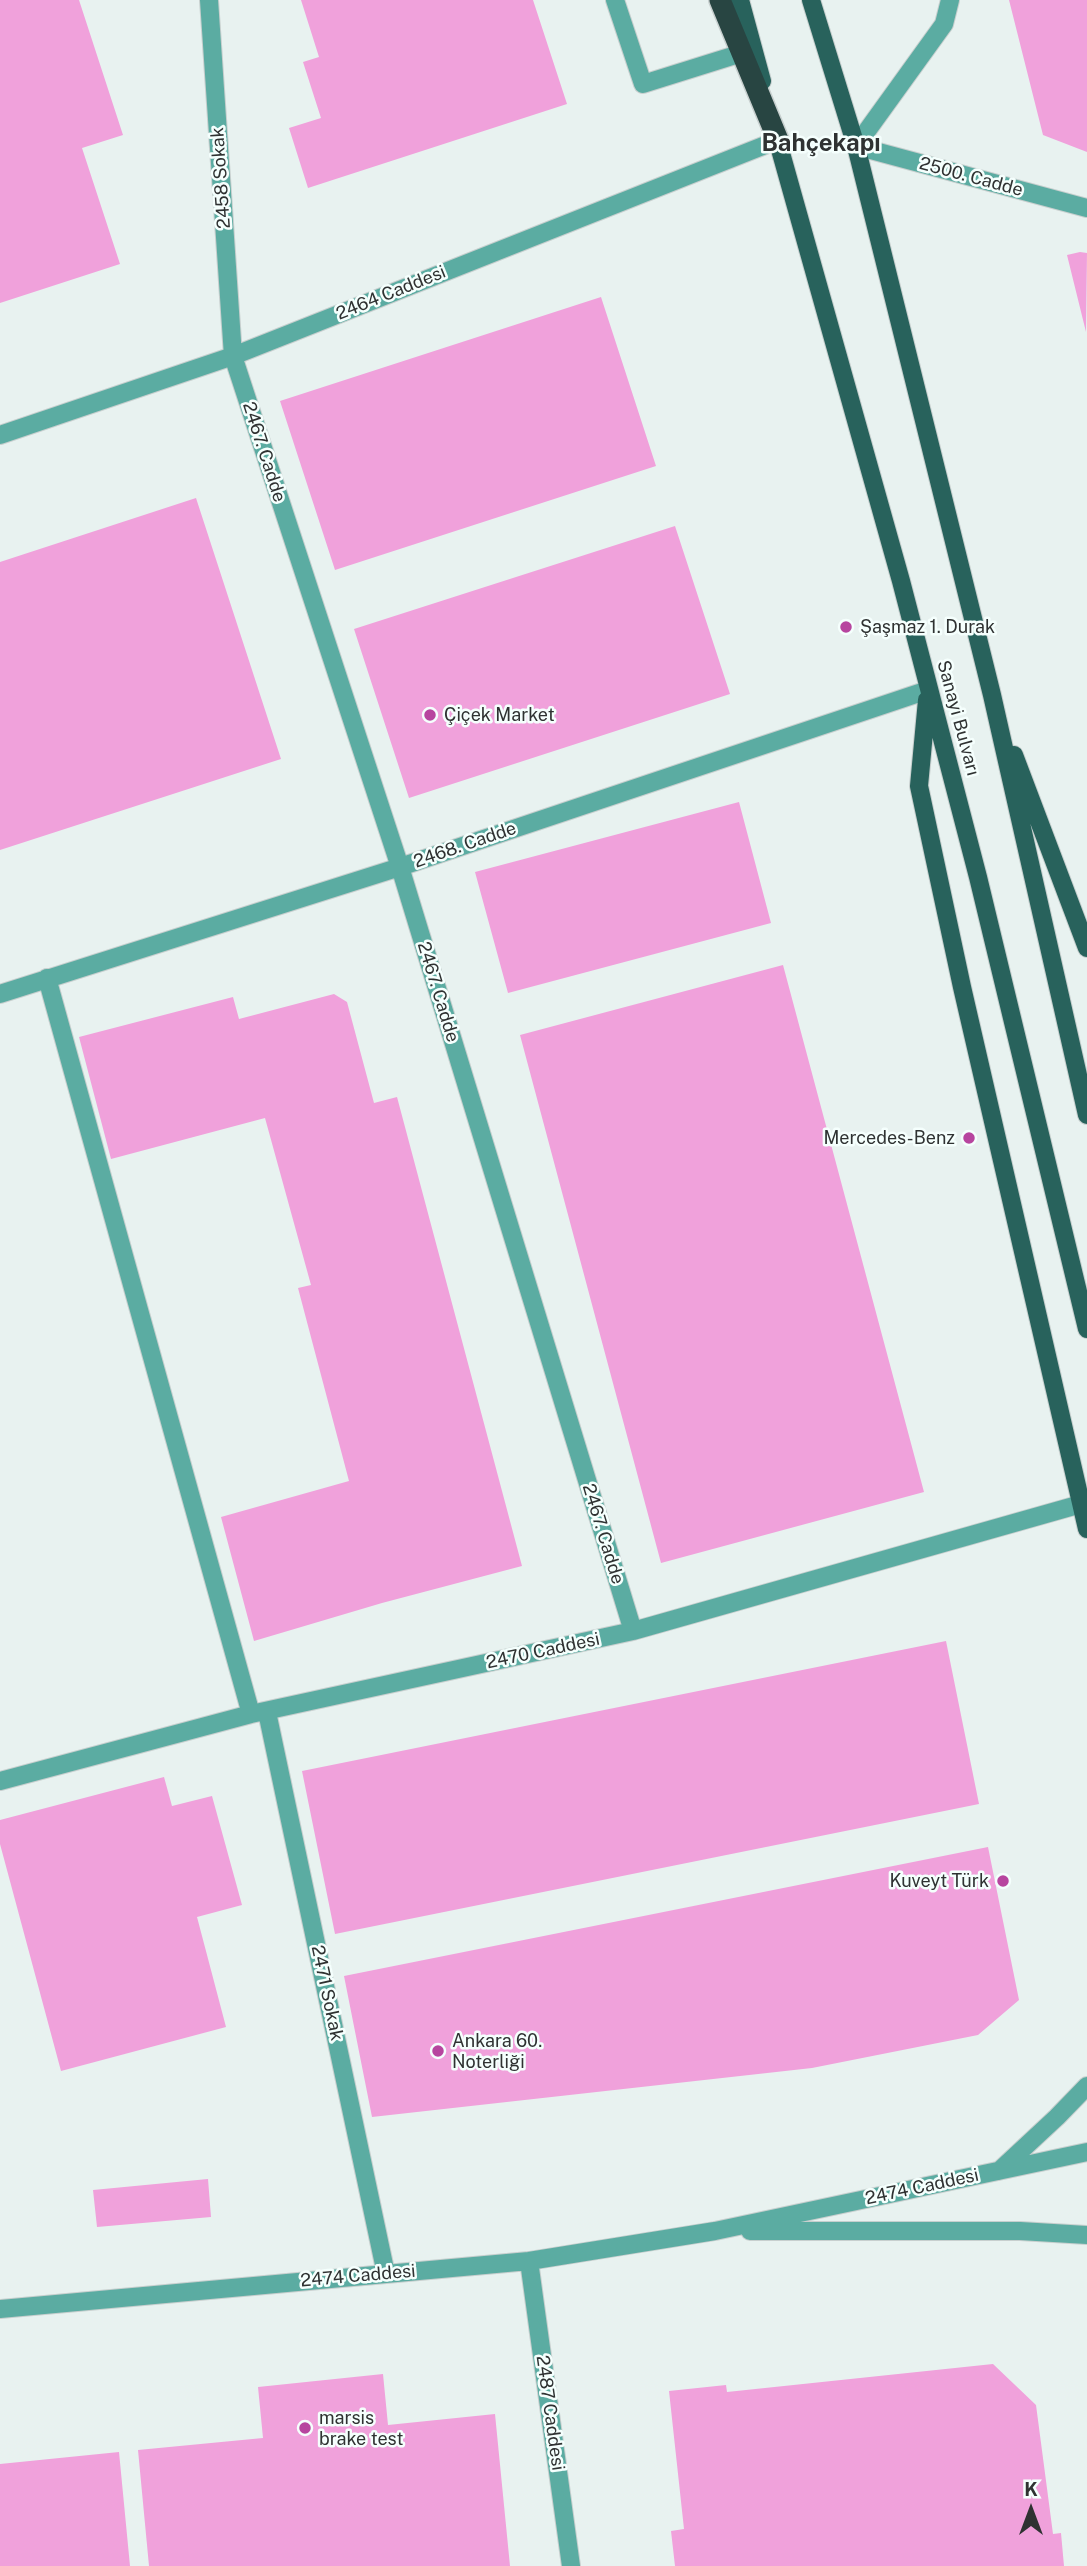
<!DOCTYPE html>
<html>
<head>
<meta charset="utf-8">
<style>
	body { margin:0 }
	#map { position:relative; width:1087px; height:2566px; overflow:hidden; background:#e8f2f0; font-family:"Public Sans",sans-serif }
	canvas { display:block }
	.north { position:absolute; left:996px; top:2475px; width:70px; height:70px; -webkit-text-stroke:5px #f5fffd; paint-order:stroke; rotate:0deg; font-size:19px; font-weight:700; line-height:28px; text-align:center; color:#2f3232 }
	.north::after { content:''; display:block; margin:auto; width:24px; height:32px; background:#2f3232; clip-path:polygon(50% 0,100% 100%,50% 72%,0 100%) }
</style>
</head>
<body>
<div id="map">
<canvas width="1087" height="2566"></canvas>
<div class="north">K</div>
</div>
<script>
const ctx = document.querySelector('canvas').getContext('2d');
ctx.lineJoin = 'round';
function fill(path, color) { ctx.fillStyle = color; ctx.fill(path, 'evenodd'); }
const shape = rows => new Path2D(rows.map(r => 'M' + r).join(''));
function stroke(path, color, width, dash) { ctx.strokeStyle = color; ctx.lineWidth = width; ctx.lineCap = dash ? 'butt' : 'round'; ctx.setLineDash(dash || []); ctx.stroke(path); }
function label(font, color, halo, rows, align = 'center') {
  ctx.font = font + ' "Public Sans",sans-serif'; ctx.lineWidth = 5; ctx.setLineDash([]); ctx.textBaseline = 'middle'; ctx.strokeStyle = halo; ctx.fillStyle = color; for (const [text, x, y, turn = 0] of rows) {
    ctx.save(); ctx.translate(x, y); ctx.rotate((+turn || 0) * Math.PI / 180); ctx.textAlign = isNaN(turn) ? turn : align; if (halo) ctx.strokeText(text, 0, 0); ctx.fillText(text, 0, 0); ctx.restore();
  }
}
fill(shape([
	[0,0,79,0,123,135,82,148,120,264,0,303],
	[301,0,533,0,567,104,308,188,289,128,321,118,303,62,319,57],
	[1009,0,1087,0,1087,152,1043,135],
	[1080,252,1087,253,1086,332,1067,255],
	[601,297,656,466,335,570,280,401],
	[196,498,281,759,0,850,0,562],
	[675,526,730,694,409,798,354,629],
	[739,802,771,923,508,993,475,872],
	[783,965,924,1492,661,1563,520,1035],
	[334,994,347,1002,374,1103,397,1097,522,1566,382,1603,254,1641,221,1517,349,1481,298,1288,311,1285,265,1118,111,1159,79,1037,233,997,239,1019],
	[946,1641,979,1804,335,1934,302,1771],
	[164,1777,172,1806,212,1796,242,1905,197,1917,226,2027,61,2071,0,1844,0,1820],
	[988,1847,1019,2000,978,2035,812,2068,372,2117,344,1976],
	[208,2179,211,2217,97,2227,93,2190],
	[993,2364,1036,2405,1053,2534,1061,2533,1064,2566,675,2566,671,2531,684,2529,669,2391,726,2385,727,2392],
	[383,2374,388,2425,495,2414,510,2566,149,2566,138,2450,263,2438,258,2387],
	[119,2452,130,2566,0,2566,0,2464]
]), '#f0a1db');
const minor = shape([
	[209,0,233,356,400,867,633,1631],
	[615,0,643,84,742,53],
	[950,0,944,24,856,146,1087,208],
	[0,435,233,356,778,140],
	[47,978,251,1714],
	[0,994,400,867,928,690],
	[267,1712,386,2274],
	[0,1781,251,1714,633,1631,1081,1504],
	[999,2171,1057,2117,1087,2086],
	[750,2231,1020,2231,1087,2235],
	[529,2261,571,2566],
	[0,2309,529,2261,715,2231,1087,2152]
]);
const major = shape([
	[740,0,762,81],
	[811,0,856,146,992,695,1087,1115],
	[774,128,901,581,978,877,1087,1329],
	[927,700,919,786,962,987,1087,1529],
	[1014,755,1087,948]
]);
const highway = shape([
	[720,0,778,140]
]);
stroke(minor, '#c7cfce', 20);
stroke(major, '#c7cfce', 20);
stroke(highway, '#c7cfce', 24);
stroke(minor, '#5baca2', 18);
stroke(major, '#28625c', 18);
stroke(highway, '#284542', 21);
for (const [x, y, r, color] of [
	[846,627,7,"#b7459f"],
	[430,715,7,"#b7459f"],
	[969,1138,7,"#b7459f"],
	[1003,1881,7,"#b7459f"],
	[438,2051,7,"#b7459f"],
	[305,2428,7,"#b7459f"]
]) { const dot = new Path2D(); dot.arc(x, y, r, 0, 2 * Math.PI); ctx.fillStyle = color; ctx.fill(dot); stroke(dot, '#f5fffd', 2.5); }
label('18px', '#2f3232', '#f5fffd', [
	["2500. Cadde",971,177,15],
	["2458 Sokak",221,178,-94],
	["2464 Caddesi",391,293,-22],
	["2467. Cadde",264,452,72],
	["Sanayi Bulvarı",958,718,75],
	["2468. Cadde",465,845,-19],
	["2467. Cadde",438,992,73],
	["2467. Cadde",603,1534,73],
	["2470 Caddesi",543,1651,-12],
	["2471 Sokak",327,1993,78],
	["2474 Caddesi",922,2187,-12],
	["2474 Caddesi",358,2276,-5],
	["2487 Caddesi",550,2413,82]
]);
label('18px', '#2f3232', '#f5fffd', [
	["Şaşmaz 1. Durak",860,627],
	["Çiçek Market",444,715],
	["Mercedes-Benz",955,1138,"right"],
	["Kuveyt Türk",989,1881,"right"],
	["Ankara 60.",452,2041],
	["Noterliği",452,2062],
	["marsis",319,2418],
	["brake test",319,2439]
], 'left');
label('bold 24px', '#2f3232', '#f5fffd', [
	["Bahçekapı",821,144]
]);
</script>
</body>
</html>
